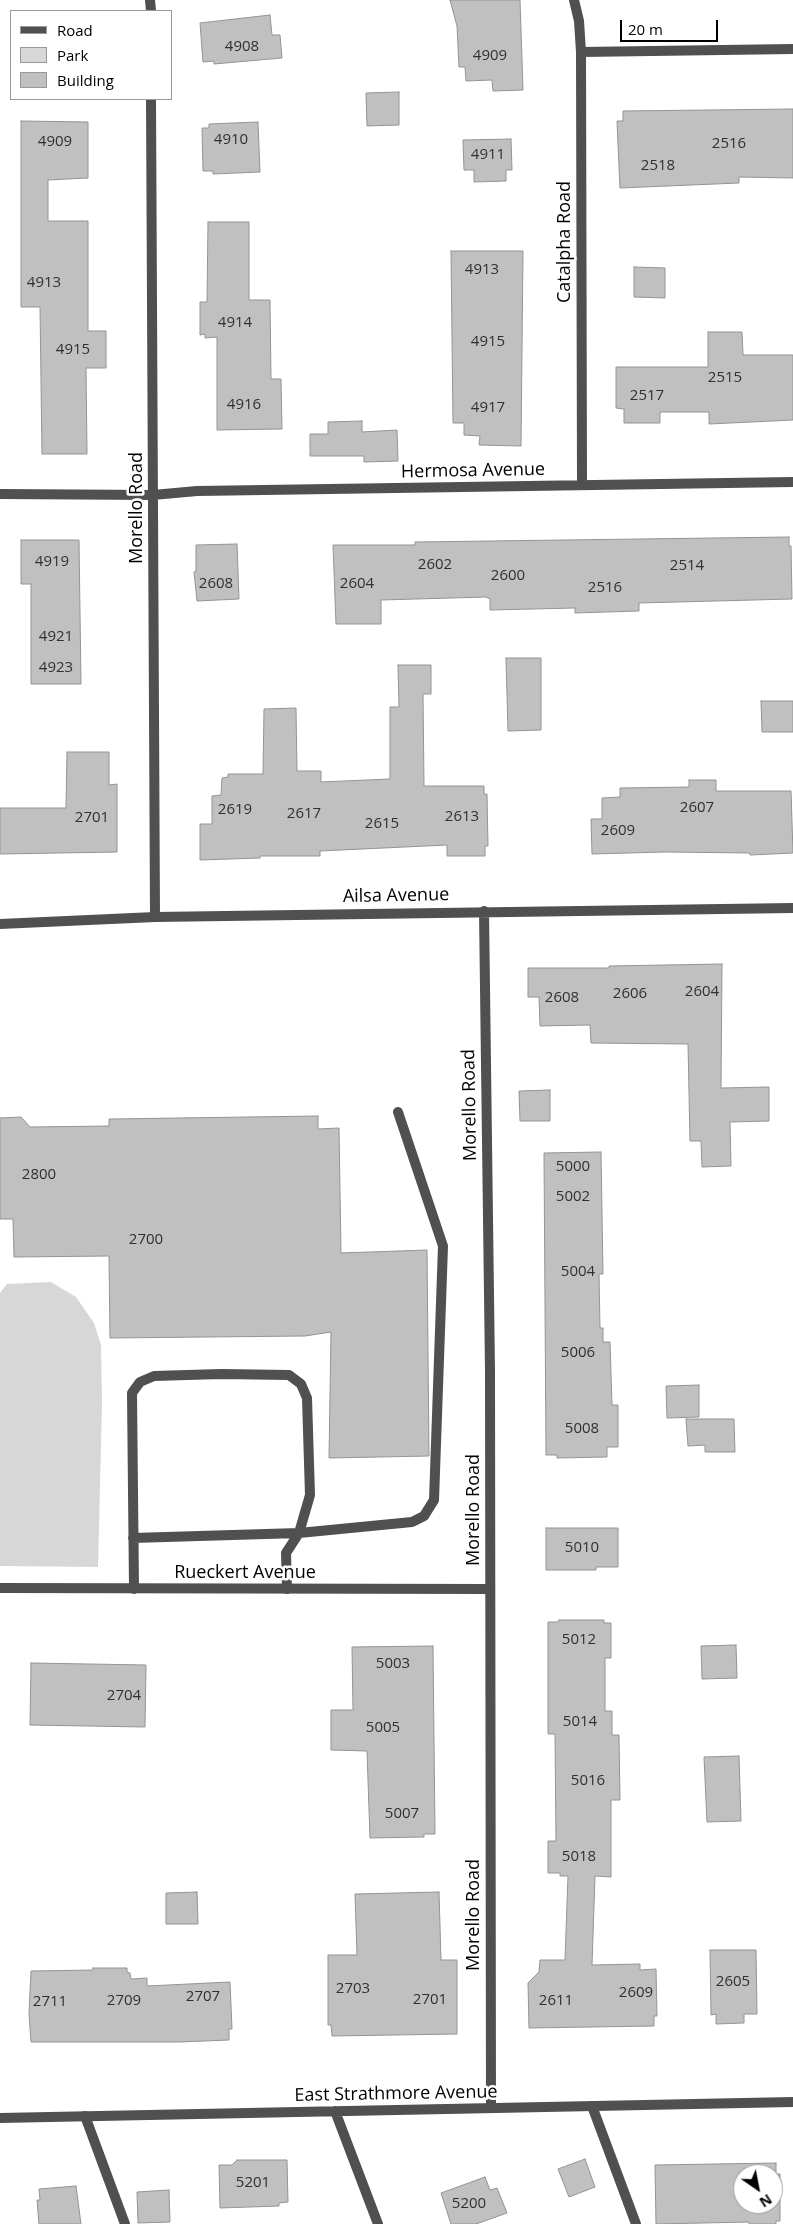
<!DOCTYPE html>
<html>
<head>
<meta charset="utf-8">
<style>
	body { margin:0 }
	#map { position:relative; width:793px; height:2224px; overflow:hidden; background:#fff; font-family:"Open Sans",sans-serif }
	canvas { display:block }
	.legend { position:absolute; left:10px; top:10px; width:162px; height:90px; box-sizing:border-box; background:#fff; border:1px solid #999; margin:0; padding:6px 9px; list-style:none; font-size:15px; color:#000 }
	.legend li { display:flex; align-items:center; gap:10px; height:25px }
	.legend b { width:25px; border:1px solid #999 }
	.north { position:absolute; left:733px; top:2164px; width:50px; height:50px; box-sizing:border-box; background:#fff; border:1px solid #999; border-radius:50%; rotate:147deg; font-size:14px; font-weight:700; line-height:20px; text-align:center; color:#000 }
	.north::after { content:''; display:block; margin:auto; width:18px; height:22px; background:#000; clip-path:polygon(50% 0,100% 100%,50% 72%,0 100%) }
	.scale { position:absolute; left:620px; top:20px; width:98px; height:22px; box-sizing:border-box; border:2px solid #000; border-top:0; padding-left:6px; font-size:15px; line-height:18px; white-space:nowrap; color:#000; -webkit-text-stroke:4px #fff; paint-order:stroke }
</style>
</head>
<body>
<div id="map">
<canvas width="793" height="2224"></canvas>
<ul class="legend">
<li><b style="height:6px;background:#505050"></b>Road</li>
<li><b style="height:14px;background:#d7d7d7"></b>Park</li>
<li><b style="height:14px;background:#c0c0c0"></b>Building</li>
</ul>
<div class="north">N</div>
<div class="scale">20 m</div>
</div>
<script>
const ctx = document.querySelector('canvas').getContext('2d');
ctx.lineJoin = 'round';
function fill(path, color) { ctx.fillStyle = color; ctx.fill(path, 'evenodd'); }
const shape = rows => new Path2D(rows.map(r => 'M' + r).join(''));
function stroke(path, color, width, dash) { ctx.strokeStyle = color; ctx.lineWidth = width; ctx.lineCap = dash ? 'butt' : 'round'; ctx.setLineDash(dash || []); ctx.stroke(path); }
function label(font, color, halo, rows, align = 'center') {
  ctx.font = font + ' "Open Sans",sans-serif'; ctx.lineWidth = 5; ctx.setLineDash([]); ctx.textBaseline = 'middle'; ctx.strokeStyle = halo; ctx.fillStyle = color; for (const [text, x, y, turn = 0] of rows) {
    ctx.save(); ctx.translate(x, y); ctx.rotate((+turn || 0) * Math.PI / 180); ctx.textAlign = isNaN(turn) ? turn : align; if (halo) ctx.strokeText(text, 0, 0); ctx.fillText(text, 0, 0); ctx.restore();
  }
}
fill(shape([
	[51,1282,76,1297,94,1323,101,1345,102,1404,98,1567,0,1566,0,1293,7,1284]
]), '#d7d7d7');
const building = shape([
	[450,0,520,0,523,90,493,91,492,80,466,81,465,67,459,67,457,26,450,0],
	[270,15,272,35,280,35,282,58,214,64,214,61,203,62,200,23,270,15],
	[399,92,399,125,367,126,366,93,399,92],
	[793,109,793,178,739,177,739,183,620,188,617,121,623,121,623,111,793,109],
	[21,121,88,122,88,178,48,180,48,221,88,221,88,331,106,331,106,368,86,368,87,454,42,454,40,307,21,307,21,121],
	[258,122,260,172,213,174,213,171,203,171,202,128,209,128,209,124,258,122],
	[511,139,512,170,506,170,506,181,474,182,474,170,464,170,463,140,511,139],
	[208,222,249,222,249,300,270,300,271,379,281,379,282,429,217,430,217,337,205,338,205,334,200,335,200,302,207,302,208,222],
	[451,251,523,251,521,446,479,445,480,436,464,435,464,423,453,423,451,251],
	[634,267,665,268,665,298,634,297,634,267],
	[708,332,742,332,743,355,793,355,793,420,709,424,709,412,660,412,660,423,624,423,624,409,616,408,616,367,708,367,708,332],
	[362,421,362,432,397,430,398,461,364,462,364,456,310,456,310,434,328,434,328,422,362,421],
	[789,537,789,546,791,546,792,599,639,603,639,611,575,613,575,608,490,610,490,599,486,597,381,600,381,624,336,624,333,545,415,545,415,542,789,537],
	[21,540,79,540,81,684,31,684,31,584,21,584,21,540],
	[237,544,239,599,197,601,194,572,196,571,196,545,237,544],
	[506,658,541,658,541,730,508,731,506,658],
	[398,665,431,665,431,694,423,694,424,786,484,786,484,794,487,794,488,846,485,846,485,856,447,856,447,845,320,851,320,856,260,856,260,858,200,860,200,824,212,824,212,796,221,795,222,778,228,777,228,774,263,774,264,709,296,708,297,771,321,771,321,782,390,779,390,707,399,707,398,665],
	[761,701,793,701,793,732,762,732,761,701],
	[67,752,109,752,109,785,117,784,117,852,0,854,0,808,66,808,67,752],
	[689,780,716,780,716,791,791,791,793,853,750,855,750,853,665,852,592,854,591,819,602,819,602,798,620,797,620,788,689,787,689,780],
	[722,964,721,1088,769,1087,769,1121,730,1122,731,1166,702,1167,701,1141,690,1141,688,1044,591,1043,590,1025,540,1026,539,997,528,997,528,968,609,968,609,966,722,964],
	[550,1090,550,1121,520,1121,519,1091,550,1090],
	[318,1116,318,1129,339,1128,341,1253,427,1250,429,1456,329,1458,331,1332,305,1336,110,1338,109,1256,14,1257,13,1219,0,1219,0,1118,21,1117,30,1127,109,1126,109,1119,318,1116],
	[601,1152,603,1274,599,1274,600,1328,603,1328,603,1342,610,1342,612,1405,618,1405,618,1447,607,1447,607,1457,557,1458,557,1455,546,1455,544,1153,601,1152],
	[699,1385,699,1417,667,1418,666,1386,699,1385],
	[686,1419,734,1419,735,1452,705,1452,705,1445,688,1446,686,1419],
	[546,1528,618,1528,618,1567,596,1567,596,1570,546,1570,546,1528],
	[559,1620,604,1620,604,1623,611,1623,611,1658,605,1658,605,1711,612,1711,612,1735,619,1735,620,1800,611,1800,611,1877,595,1876,592,1965,640,1964,640,1970,656,1969,657,2016,654,2016,654,2026,529,2028,528,1983,539,1972,540,1960,565,1960,568,1876,560,1876,560,1873,548,1873,548,1841,556,1841,555,1734,548,1734,548,1622,558,1622,559,1620],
	[736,1645,737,1678,702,1679,701,1646,736,1645],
	[433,1646,435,1834,424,1834,424,1837,370,1838,367,1751,331,1750,331,1710,353,1710,352,1647,433,1646],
	[31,1663,146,1665,145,1727,30,1725,31,1663],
	[739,1756,741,1821,707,1822,704,1757,739,1756],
	[197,1892,198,1924,166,1924,166,1893,197,1892],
	[439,1892,441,1960,457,1960,457,2034,332,2036,331,2025,328,2025,328,1955,357,1955,355,1894,439,1892],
	[710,1950,756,1950,757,2014,744,2014,744,2023,716,2024,716,2014,711,2015,710,1950],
	[93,1968,127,1968,127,1972,130,1973,131,1979,147,1978,147,1986,230,1982,232,2029,229,2029,229,2040,180,2042,31,2042,29,2014,31,1971,93,1970,93,1968],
	[585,2159,595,2187,569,2197,558,2169,585,2159],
	[237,2160,287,2160,288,2202,279,2203,279,2206,220,2208,219,2165,232,2165,237,2160],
	[776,2163,776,2174,780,2174,780,2221,776,2221,776,2224,749,2224,749,2222,656,2224,655,2165,776,2163],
	[743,2174,773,2174,773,2204,743,2204,743,2174],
	[485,2177,490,2190,497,2188,507,2213,476,2224,451,2224,441,2193,485,2177],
	[76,2186,81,2224,39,2224,37,2200,40,2200,39,2189,76,2186],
	[169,2190,170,2222,138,2223,137,2192,169,2190]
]);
fill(building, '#c0c0c0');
stroke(building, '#949494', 1);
stroke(shape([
	[133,1538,299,1533,412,1522,424,1516,434,1500,443,1246,398,1112],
	[134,1589,132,1393,140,1382,154,1376,221,1374,289,1375,301,1384,307,1398,310,1495,299,1533,286,1553,287,1589],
	[592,2106,636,2224],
	[85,2116,125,2224]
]), '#505050', 10);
stroke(shape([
	[150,0,151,11],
	[574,0,579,21,581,52,582,485],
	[581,52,793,49],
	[151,99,155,917],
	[0,494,153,495,197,491,793,482],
	[484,911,490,1371,491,2108],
	[0,924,155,917,793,908],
	[0,1588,490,1589],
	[335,2111,378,2224],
	[0,2118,793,2102]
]), '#505050', 10);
label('15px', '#303030', null, [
	["4908",242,47],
	["4909",490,56],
	["4910",231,140],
	["4909",55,142],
	["2516",729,144],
	["4911",488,155],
	["2518",658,166],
	["4913",482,270],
	["4913",44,283],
	["4914",235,323],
	["4915",488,342],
	["4915",73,350],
	["2515",725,378],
	["2517",647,396],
	["4916",244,405],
	["4917",488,408],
	["4919",52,562],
	["2602",435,565],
	["2514",687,566],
	["2600",508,576],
	["2608",216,584],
	["2604",357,584],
	["2516",605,588],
	["4921",56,637],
	["4923",56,668],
	["2607",697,808],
	["2619",235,810],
	["2617",304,814],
	["2613",462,817],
	["2701",92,818],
	["2615",382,824],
	["2609",618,831],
	["2604",702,992],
	["2606",630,994],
	["2608",562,998],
	["5000",573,1167],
	["2800",39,1175],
	["5002",573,1197],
	["2700",146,1240],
	["5004",578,1272],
	["5006",578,1353],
	["5008",582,1429],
	["5010",582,1548],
	["5012",579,1640],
	["5003",393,1664],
	["2704",124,1696],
	["5014",580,1722],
	["5005",383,1728],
	["5016",588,1781],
	["5007",402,1814],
	["5018",579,1857],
	["2605",733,1982],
	["2703",353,1989],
	["2609",636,1993],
	["2707",203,1997],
	["2701",430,2000],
	["2709",124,2001],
	["2611",556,2001],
	["2711",50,2002],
	["5201",253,2183],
	["5200",469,2204]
]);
label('18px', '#000', '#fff', [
	["Catalpha Road",565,242,-90],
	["Hermosa Avenue",473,471,-1],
	["Morello Road",137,508,-90],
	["Ailsa Avenue",396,896,-1],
	["Morello Road",470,1105,-91],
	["Morello Road",474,1510,-90],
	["Rueckert Avenue",245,1573],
	["Morello Road",474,1915,-90],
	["East Strathmore Avenue",396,2094,-1]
]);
</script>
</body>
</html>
